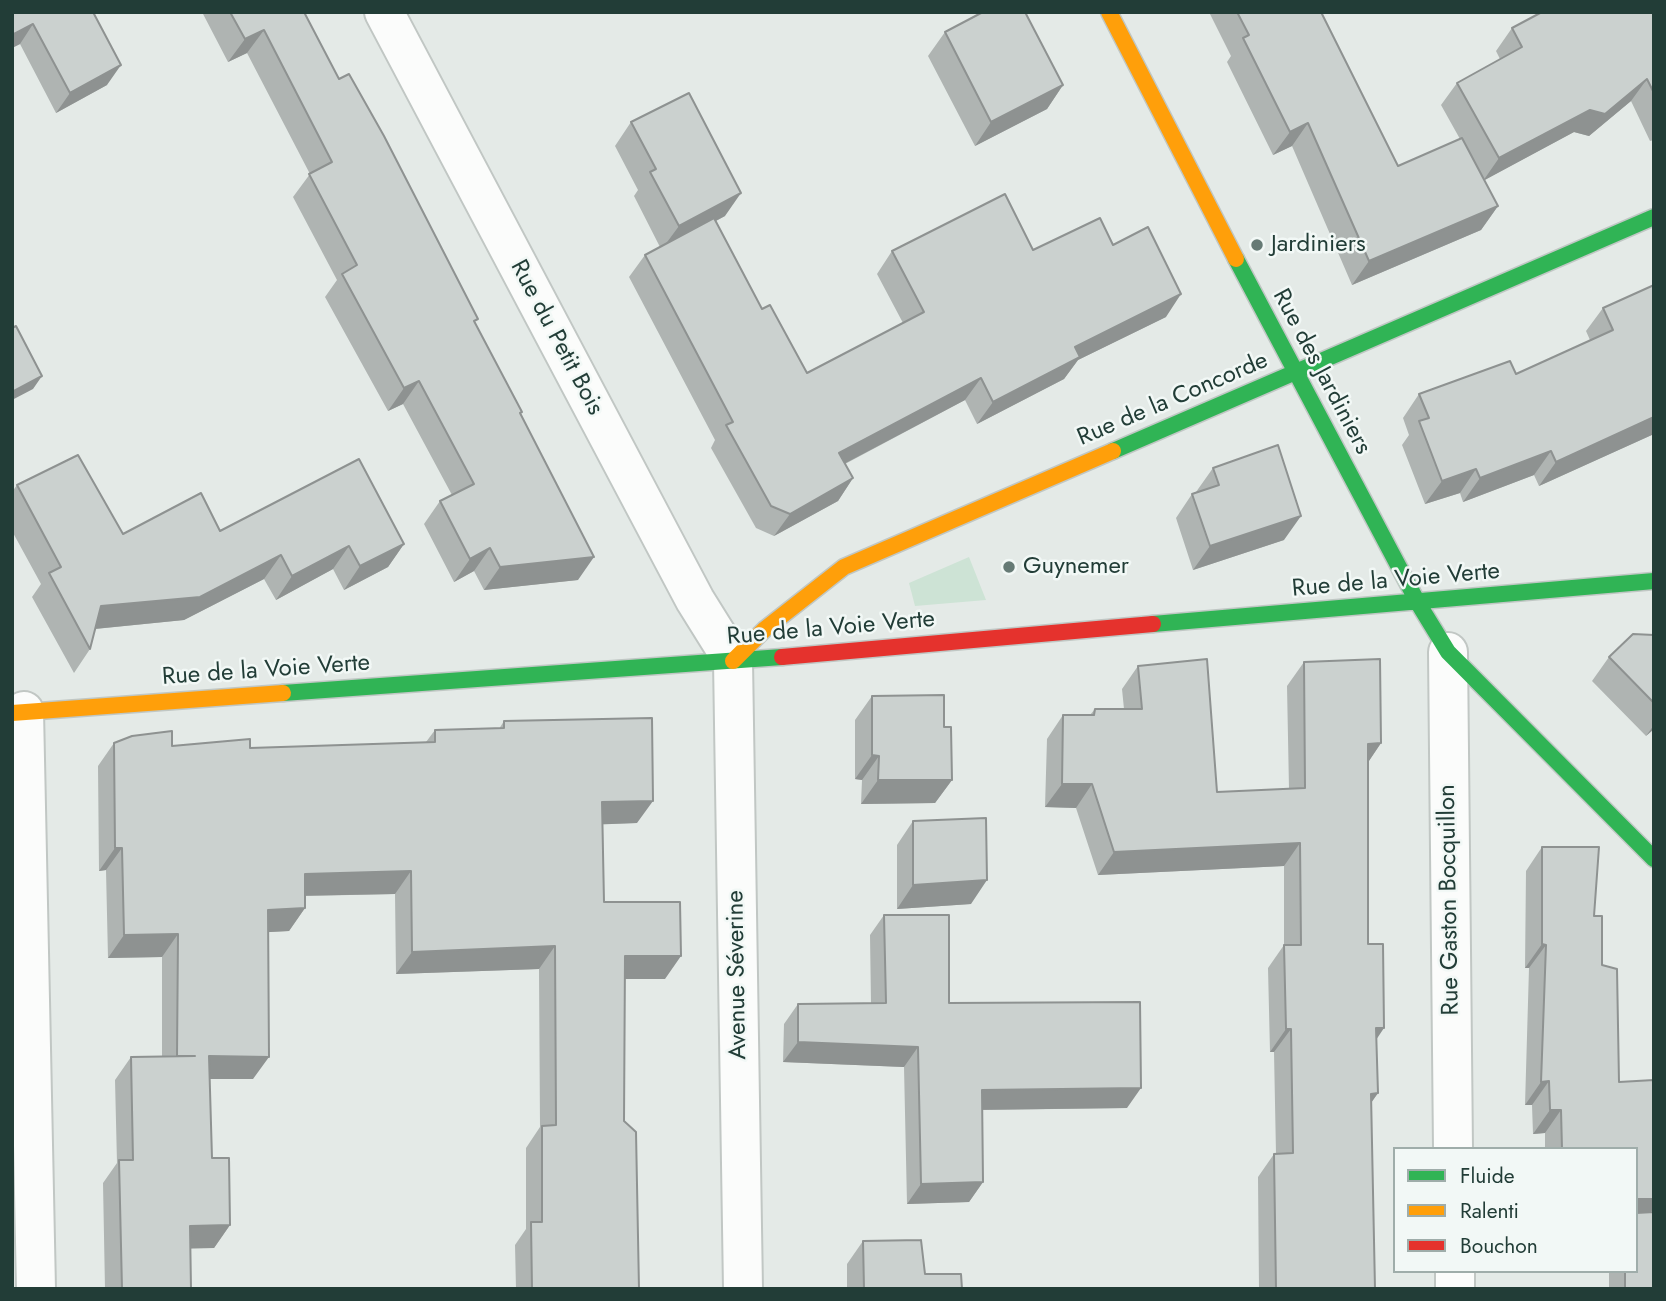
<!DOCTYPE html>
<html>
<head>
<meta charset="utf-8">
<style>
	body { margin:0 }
	#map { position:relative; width:1666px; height:1301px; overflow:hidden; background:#e4eae7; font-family:Jost,sans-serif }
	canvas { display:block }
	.frame { position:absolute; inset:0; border:14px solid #223d37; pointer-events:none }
	.legend { position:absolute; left:1393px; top:1147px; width:245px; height:126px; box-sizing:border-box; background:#f2f8f6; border:2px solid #9fadaa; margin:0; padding:9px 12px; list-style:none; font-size:21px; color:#223d37 }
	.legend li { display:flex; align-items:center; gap:14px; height:35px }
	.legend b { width:35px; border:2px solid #9fadaa }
</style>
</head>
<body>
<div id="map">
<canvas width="1666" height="1301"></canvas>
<div class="frame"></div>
<ul class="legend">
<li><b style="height:9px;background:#30b455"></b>Fluide</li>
<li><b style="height:9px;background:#ff9f0a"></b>Ralenti</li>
<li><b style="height:9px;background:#e5322d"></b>Bouchon</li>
</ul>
</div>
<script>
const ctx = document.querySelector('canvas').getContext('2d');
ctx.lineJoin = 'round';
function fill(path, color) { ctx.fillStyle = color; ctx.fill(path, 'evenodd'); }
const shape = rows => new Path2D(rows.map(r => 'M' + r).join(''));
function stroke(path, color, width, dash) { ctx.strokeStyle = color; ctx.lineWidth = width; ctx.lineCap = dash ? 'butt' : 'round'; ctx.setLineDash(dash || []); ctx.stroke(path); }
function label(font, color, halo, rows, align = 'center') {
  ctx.font = font + ' Jost,sans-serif'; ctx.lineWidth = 5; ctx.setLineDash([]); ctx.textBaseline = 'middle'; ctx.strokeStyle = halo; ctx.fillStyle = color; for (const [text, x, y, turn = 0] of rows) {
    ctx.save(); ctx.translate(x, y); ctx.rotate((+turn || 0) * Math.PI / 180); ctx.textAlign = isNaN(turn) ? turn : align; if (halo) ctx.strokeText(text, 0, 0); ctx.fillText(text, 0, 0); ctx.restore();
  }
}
fill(shape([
	[969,557,986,600,915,606,909,583]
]), '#cde3d5');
const street = shape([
	[384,12,695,600,733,661,743,1289],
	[1448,652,1453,1149],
	[24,711,36,1289],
	[1455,1271,1455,1289]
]);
const fast = shape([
	[1236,259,1418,603,1448,652,1654,859],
	[1113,451,1654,217],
	[1153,624,1654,581],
	[283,693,782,657]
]);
const slow = shape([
	[1109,12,1236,259],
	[733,661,765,629,844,567,1113,451],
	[12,713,283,693]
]);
const jam = shape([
	[782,657,1153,624]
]);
stroke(street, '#c1c7c4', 42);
stroke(fast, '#c0c7c4', 19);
stroke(slow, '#c0c7c4', 19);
stroke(jam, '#c0c7c4', 19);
stroke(street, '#fbfcfb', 38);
stroke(fast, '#30b455', 16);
stroke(slow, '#ff9f0a', 16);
stroke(jam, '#e5322d', 16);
fill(shape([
	[12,12,93,12,107,85,56,113,20,44,12,48],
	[202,12,304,12,339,79,475,323,522,412,520,414,578,580,484,590,474,571,454,582,424,524,440,501,452,495,403,404,388,411,325,297,337,280,293,197,310,174,247,53,228,62],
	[1209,12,1321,12,1398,166,1460,139,1441,105,1457,83,1500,59,1496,51,1512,28,1654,12,1654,140,1650,141,1631,101,1589,136,1574,132,1484,180,1498,206,1481,230,1352,285,1292,146,1273,155,1227,62,1231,56],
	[945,32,1063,85,1047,109,975,146,928,56],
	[631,122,725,216,716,221,762,309,807,373,903,323,877,274,892,251,1033,250,1113,245,1166,317,1078,360,1064,379,977,424,965,400,845,464,853,478,838,501,774,536,756,528,711,448,715,440,629,277,645,255,660,247,634,196,638,190,615,146],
	[1654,285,1654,434,1539,486,1534,475,1463,502,1460,493,1425,504,1402,445,1409,435,1403,418,1419,394,1516,374,1590,340,1586,331,1603,308],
	[1213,468,1284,540,1193,570,1176,518,1192,494,1196,492],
	[17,485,123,534,220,531,404,544,388,567,344,590,333,569,276,600,264,579,184,620,95,629,90,649,74,673,32,597,41,584,12,531,12,492],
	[1654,635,1654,729,1646,736,1592,681,1609,657],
	[1304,662,1381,743,1368,762,1368,944,1376,1040,1378,1093,1371,1103,1375,1289,1259,1289,1258,1177,1274,1154,1276,1154,1274,1052,1270,1052,1268,968,1284,945,1284,866,1098,875,1076,808,1045,807,1047,739,1063,715,1090,715,1095,709,1124,709,1122,689,1138,666,1217,792,1289,789,1287,686],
	[872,696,944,727,952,780,935,803,861,804,862,780,855,779,855,720],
	[504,721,637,823,603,824,604,902,665,979,625,979,624,1121,639,1289,516,1289,515,1245,526,1229,526,1148,540,1127,539,969,396,974,395,894,305,896,305,908,289,931,268,932,253,1079,210,1079,212,1158,230,1225,214,1248,190,1248,191,1289,105,1289,103,1183,117,1163,115,1080,131,1057,162,1057,162,957,108,958,106,870,99,871,98,766,114,743,250,748,426,742,435,730,499,729],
	[913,821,971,904,897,909,897,845],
	[1542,847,1594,916,1602,965,1619,1082,1654,1080,1654,1208,1650,1212,1654,1289,1609,1289,1609,1271,1636,1271,1636,1149,1545,1149,1545,1133,1533,1134,1532,1105,1525,1105,1529,968,1525,968,1526,871],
	[884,915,949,1003,1127,1108,982,1110,983,1182,969,1202,907,1204,904,1067,783,1062,784,1024,798,1004,871,1003,870,935],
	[863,1241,925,1274,962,1289,847,1289,847,1264]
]), '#afb4b2');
fill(shape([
	[33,24,20,44,12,48,12,37,14,34],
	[264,30,247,53,228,62,245,39],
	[121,65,107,85,56,113,70,93],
	[1647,79,1631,101,1589,136,1574,132,1483,181,1499,158],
	[1063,85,1047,109,975,146,991,122],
	[1308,123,1292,146,1273,155,1290,132],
	[741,193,725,216,662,249,679,226],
	[1498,206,1481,230,1352,285,1369,261],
	[1181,294,1166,317,1078,360,1064,379,977,424,993,402,1075,347],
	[42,376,33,389,12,400,12,392],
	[981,378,965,400,823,475,839,453],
	[419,381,403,404,388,411,404,388],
	[1654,417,1654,434,1539,486,1556,462],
	[1551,451,1534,475,1463,502,1480,478],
	[1476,469,1460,493,1425,504,1442,481],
	[853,478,838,501,774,536,790,514],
	[1301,516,1284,540,1193,570,1210,546],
	[404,544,388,567,344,590,360,566],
	[349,546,333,569,276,600,292,576],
	[490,548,474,571,454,582,470,559],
	[281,555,264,579,184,620,84,630,101,606],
	[594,557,578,580,484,590,500,567],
	[1654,725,1654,729,1646,736],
	[1381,743,1365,767,1368,744],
	[872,755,879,756,862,780,855,779],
	[878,780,952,780,935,803,861,804],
	[1062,784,1092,784,1076,808,1045,807],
	[653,801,637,823,586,825,602,802],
	[1300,843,1284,866,1098,875,1114,852],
	[115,848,122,848,106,870,99,871],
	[411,871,395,894,289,896,305,874],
	[987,880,971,904,897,909,913,885],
	[305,908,289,931,252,933,268,910],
	[178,934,162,957,108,958,124,935],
	[1542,944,1546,945,1529,968,1525,968],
	[555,946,539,969,396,974,412,952],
	[625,956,681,956,665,979,609,979],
	[1376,1028,1384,1028,1368,1052],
	[1286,1029,1291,1029,1274,1052,1270,1052],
	[798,1042,918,1047,904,1067,783,1062],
	[209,1056,269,1057,253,1079,193,1079],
	[1549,1081,1532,1105,1525,1105,1541,1082],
	[1141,1088,1127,1108,968,1110,982,1090],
	[1378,1093,1361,1117,1371,1094],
	[1550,1110,1561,1110,1545,1133,1533,1134],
	[983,1182,969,1202,907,1204,921,1184],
	[1636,1199,1654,1199,1654,1208,1643,1223,1636,1223],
	[230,1225,214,1248,174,1249,190,1226]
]), '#8e9291');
const building = shape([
	[12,12,93,12,121,65,70,93,33,24,14,34,12,31,12,12],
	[230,12,304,12,339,79,349,74,384,136,478,319,474,321,522,412,520,413,594,557,500,567,490,548,470,559,440,501,474,484,419,381,404,388,342,274,357,265,309,174,332,162,264,30,245,39,230,12],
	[983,12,1025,12,1063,85,991,122,945,32,983,12],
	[1237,12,1321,12,1398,166,1462,138,1498,206,1369,261,1308,123,1290,132,1243,38,1249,35,1237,12],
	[1542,12,1654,12,1654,93,1647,79,1605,114,1590,110,1499,158,1457,83,1522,47,1512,28,1542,12],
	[689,93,741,193,679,226,650,172,656,169,631,122,689,93],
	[1005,194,1033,250,1100,218,1113,245,1148,227,1181,294,1075,347,1080,357,993,402,981,378,839,453,853,478,790,514,771,506,726,425,733,422,645,255,714,218,762,309,770,305,807,373,924,312,892,251,1005,194],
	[1654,285,1654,417,1556,462,1551,451,1480,478,1476,469,1442,481,1419,421,1429,418,1419,394,1510,361,1516,374,1613,330,1603,308,1654,285],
	[16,326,42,376,12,392,12,328,16,326],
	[1278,445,1301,516,1210,546,1192,494,1219,485,1213,468,1278,445],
	[78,455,123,534,201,493,220,531,359,459,404,544,360,566,349,546,292,576,281,555,200,597,101,606,90,649,49,573,61,567,17,485,78,455],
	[1633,634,1654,635,1654,703,1609,657,1633,634],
	[1207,659,1217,792,1305,788,1304,662,1380,659,1381,743,1368,744,1368,944,1383,944,1384,1028,1376,1028,1378,1093,1371,1094,1375,1289,1276,1289,1274,1154,1293,1153,1291,1029,1286,1029,1284,945,1301,945,1300,843,1114,852,1092,784,1062,784,1063,715,1094,715,1095,709,1142,709,1138,666,1207,659],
	[944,695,944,727,951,727,952,780,878,780,879,756,872,755,872,696,944,695],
	[652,718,653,801,602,802,604,902,680,902,681,956,625,956,624,1121,636,1132,639,1289,532,1289,531,1222,542,1222,542,1126,556,1125,555,946,412,952,411,871,305,874,305,908,268,910,269,1057,209,1056,212,1158,229,1158,230,1225,190,1226,191,1289,122,1289,119,1160,133,1160,131,1057,195,1056,177,1056,178,934,124,935,122,848,115,848,114,743,132,736,172,731,172,746,250,739,250,748,435,742,435,730,504,728,504,721,652,718],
	[986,818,987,880,913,885,913,821,986,818],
	[1542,847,1599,847,1594,916,1602,916,1602,965,1617,969,1619,1082,1654,1080,1654,1199,1636,1199,1636,1149,1562,1149,1561,1110,1550,1110,1549,1081,1541,1082,1546,945,1542,944,1542,847],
	[884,915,949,915,949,1003,1140,1002,1141,1088,982,1090,983,1182,921,1184,918,1047,798,1042,798,1004,886,1003,884,915],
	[1654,1212,1654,1289,1625,1289,1625,1271,1636,1271,1636,1213,1654,1212],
	[921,1240,925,1274,961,1274,962,1289,864,1289,863,1241,921,1240]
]);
fill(building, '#cbd1cf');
stroke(building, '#8e9291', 2);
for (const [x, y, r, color] of [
	[1257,245,7,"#667a75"],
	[1009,567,7,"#667a75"]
]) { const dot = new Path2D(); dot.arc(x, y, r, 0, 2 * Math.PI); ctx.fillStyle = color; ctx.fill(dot); stroke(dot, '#f2f8f6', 2.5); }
label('24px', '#223d37', '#f2f8f6', [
	["Jardiniers",1271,245],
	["Guynemer",1023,567]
], 'left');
label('24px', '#223d37', '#f2f8f6', [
	["Rue du Petit Bois",556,338,62],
	["Rue des Jardiniers",1321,372,62],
	["Rue de la Concorde",1173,400,-23],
	["Rue de la Voie Verte",1396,581,-5],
	["Rue de la Voie Verte",831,629,-5],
	["Rue de la Voie Verte",266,671,-4],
	["Rue Gaston Bocquillon",1450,900,-91],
	["Avenue Séverine",738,975,-91]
]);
</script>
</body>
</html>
